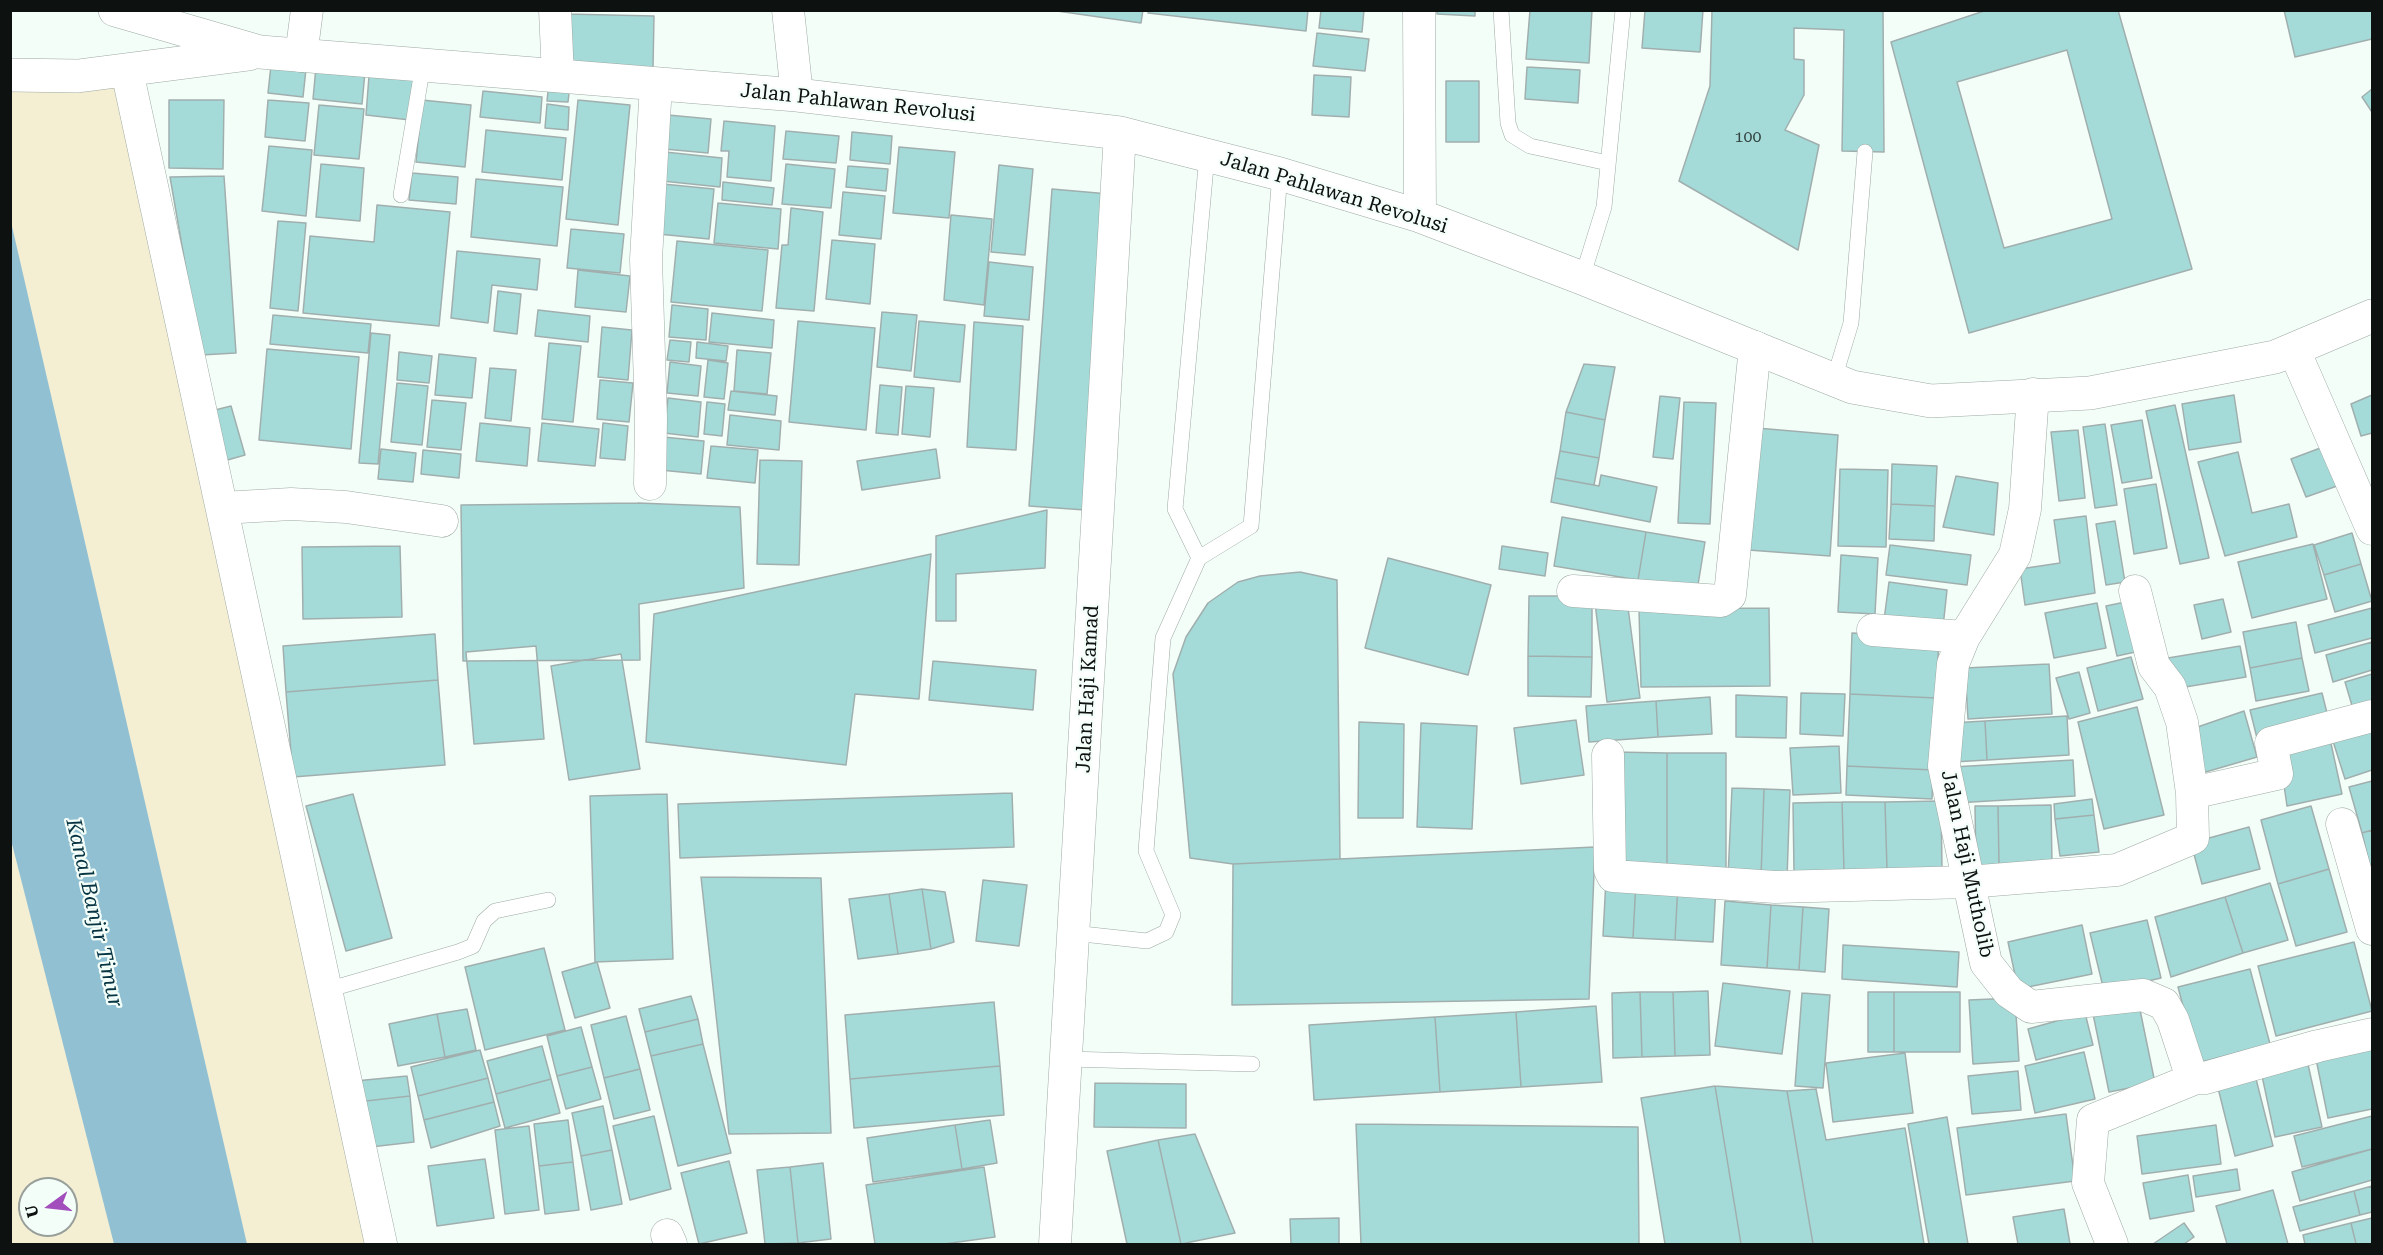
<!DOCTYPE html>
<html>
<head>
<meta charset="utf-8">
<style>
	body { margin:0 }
	#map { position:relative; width:2383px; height:1255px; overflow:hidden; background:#f4fef9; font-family:"Roboto Serif",serif }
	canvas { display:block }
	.frame { position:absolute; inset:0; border:12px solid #0d110f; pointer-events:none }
	.north { position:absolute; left:18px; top:1177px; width:60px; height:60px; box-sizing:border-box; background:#f4fef9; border:2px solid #989f9b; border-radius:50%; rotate:255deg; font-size:16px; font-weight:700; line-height:24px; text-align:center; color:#0d110f }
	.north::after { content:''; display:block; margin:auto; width:21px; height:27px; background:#a24ebc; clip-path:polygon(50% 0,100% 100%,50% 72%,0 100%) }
</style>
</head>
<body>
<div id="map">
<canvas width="2383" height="1255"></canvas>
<div class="frame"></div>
<div class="north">U</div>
</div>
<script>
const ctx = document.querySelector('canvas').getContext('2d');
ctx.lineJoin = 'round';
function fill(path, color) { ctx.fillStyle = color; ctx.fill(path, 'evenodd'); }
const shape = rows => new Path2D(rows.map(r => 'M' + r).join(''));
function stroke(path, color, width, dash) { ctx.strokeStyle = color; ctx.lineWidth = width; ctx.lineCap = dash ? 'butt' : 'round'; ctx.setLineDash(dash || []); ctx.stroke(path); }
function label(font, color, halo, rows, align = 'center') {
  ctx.font = font + ' "Roboto Serif",serif'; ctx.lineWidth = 4.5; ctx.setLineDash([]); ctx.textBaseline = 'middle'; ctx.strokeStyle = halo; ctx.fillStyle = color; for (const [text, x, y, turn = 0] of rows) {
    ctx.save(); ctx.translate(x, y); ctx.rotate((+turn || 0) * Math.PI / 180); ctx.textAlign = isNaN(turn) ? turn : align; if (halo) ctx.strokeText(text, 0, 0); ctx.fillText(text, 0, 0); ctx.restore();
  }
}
fill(shape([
	[127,71,382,1244,11,1244,11,75],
	[30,1189,66,1189,66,1225,30,1225]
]), '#f4efd3');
fill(shape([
	[10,222,11,222,247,1244,114,1244,11,840]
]), '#91c0d3');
const building = shape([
	[1050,10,1143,10,1141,23,1050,10],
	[1149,10,1308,10,1306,31,1148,13,1149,10],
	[1321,10,1364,10,1362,32,1319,28,1321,10],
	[1437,10,1475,10,1475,16,1437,14,1437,10],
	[1530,10,1592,10,1589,63,1526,59,1530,10],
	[1645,10,1703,10,1700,52,1642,48,1645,10],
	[1712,10,1883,10,1884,152,1842,151,1844,30,1794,28,1794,59,1804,60,1804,95,1785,130,1819,145,1798,250,1679,181,1710,86,1712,10],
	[1987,10,2118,10,2192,269,1969,333,1891,42,1987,10],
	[2067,50,2112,219,2004,248,1957,82,2067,50],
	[2284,10,2372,10,2372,39,2295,57,2284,10],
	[567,14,654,16,653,68,565,66,567,14],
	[1317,33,1369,39,1365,71,1313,66,1317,33],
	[271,65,306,69,303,97,268,93,271,65],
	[316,67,365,72,362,104,313,99,316,67],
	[1527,67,1580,70,1578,103,1525,99,1527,67],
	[1314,75,1351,77,1349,117,1312,115,1314,75],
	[369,76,413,80,410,120,366,115,369,76],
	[1446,81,1479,81,1479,142,1446,142,1446,81],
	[549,82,570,84,568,102,547,101,549,82],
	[2372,89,2372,112,2362,97,2372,89],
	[483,91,542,97,540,123,480,117,483,91],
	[169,100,224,100,223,169,169,168,169,100],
	[268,100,309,103,305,141,265,137,268,100],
	[422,100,471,105,465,167,416,162,422,100],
	[578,100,630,105,618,225,566,219,578,100],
	[547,104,569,107,568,130,545,128,547,104],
	[319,105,364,109,359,159,314,155,319,105],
	[668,115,711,119,708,153,664,149,668,115],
	[724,121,775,126,771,181,727,177,729,151,721,151,724,121],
	[486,130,566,138,562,180,482,172,486,130],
	[786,131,839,136,836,163,783,159,786,131],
	[852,132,892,136,890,164,850,160,852,132],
	[269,146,312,150,306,216,262,211,269,146],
	[899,147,955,152,949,218,893,213,899,147],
	[665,152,722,158,720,187,662,181,665,152],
	[321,164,364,168,360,221,316,217,321,164],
	[786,164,835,169,831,208,782,204,786,164],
	[999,165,1033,169,1025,255,991,252,999,165],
	[848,166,888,169,886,191,846,187,848,166],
	[412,173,458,177,456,204,409,200,412,173],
	[224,176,236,353,201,355,170,177,224,176],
	[476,179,563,187,557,246,471,237,476,179],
	[723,182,774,188,772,205,722,200,723,182],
	[663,184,714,189,709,239,658,234,663,184],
	[1052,189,1109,194,1085,510,1029,506,1052,189],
	[843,192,885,196,881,239,839,235,843,192],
	[718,203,781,209,778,249,714,243,718,203],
	[377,205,450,212,439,326,303,313,310,236,374,242,377,205],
	[791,208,823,212,814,311,776,308,782,245,788,245,791,208],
	[951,215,992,219,984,305,944,300,951,215],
	[278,221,306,223,298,311,270,308,278,221],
	[571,229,624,234,620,273,567,268,571,229],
	[832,240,875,244,870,304,826,299,832,240],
	[677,241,768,250,762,311,671,302,677,241],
	[457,251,540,259,537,290,492,285,488,323,451,318,457,251],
	[989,262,1033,267,1029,320,984,316,989,262],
	[578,270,630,276,626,312,575,307,578,270],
	[498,291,521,294,517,334,494,331,498,291],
	[672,305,708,309,706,340,669,337,672,305],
	[538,310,590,316,588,342,535,336,538,310],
	[882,312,917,315,911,371,877,367,882,312],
	[712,313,774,320,772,348,709,342,712,313],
	[273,315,371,324,368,353,270,344,273,315],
	[798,321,875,328,866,430,789,422,798,321],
	[919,321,965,325,960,382,914,377,919,321],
	[974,322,1023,326,1016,450,967,447,974,322],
	[602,327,632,330,628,380,598,377,602,327],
	[371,333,390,335,378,464,359,463,371,333],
	[670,340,691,342,689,362,667,360,670,340],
	[697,342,728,346,726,361,696,358,697,342],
	[549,343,581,346,573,422,542,419,549,343],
	[267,349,359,357,351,449,259,440,267,349],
	[737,350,771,353,767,394,734,391,737,350],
	[399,352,432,356,429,383,397,380,399,352],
	[439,354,476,358,472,398,435,395,439,354],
	[708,360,728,363,724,399,704,397,708,360],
	[670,362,701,366,698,396,667,393,670,362],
	[1584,364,1615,367,1605,420,1566,412,1584,364],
	[490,368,516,370,511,421,485,418,490,368],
	[600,380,633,383,629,422,597,419,600,380],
	[397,383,428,386,422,445,391,442,397,383],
	[880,385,902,387,898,435,876,433,880,385],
	[906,386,934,388,930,437,902,434,906,386],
	[731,391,777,396,775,415,728,410,731,391],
	[2234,395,2241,442,2189,450,2182,404,2234,395],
	[2372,395,2372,433,2361,436,2351,404,2372,395],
	[1660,396,1680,398,1673,459,1653,457,1660,396],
	[668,398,701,402,698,437,664,433,668,398],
	[432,400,466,403,461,450,427,447,432,400],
	[707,402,725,404,722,436,704,434,707,402],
	[1684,402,1716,403,1710,524,1678,523,1684,402],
	[2175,405,2209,558,2180,564,2146,411,2175,405],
	[231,406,245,455,217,463,203,413,231,406],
	[1566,412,1605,420,1599,458,1560,451,1566,412],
	[730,415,781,421,779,450,727,445,730,415],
	[2142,420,2152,478,2122,483,2111,425,2142,420],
	[480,423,530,428,527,466,476,461,480,423],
	[542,423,599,429,595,466,538,461,542,423],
	[603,423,628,426,625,460,600,458,603,423],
	[2105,424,2117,505,2095,508,2083,427,2105,424],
	[1757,428,1838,435,1830,556,1748,550,1757,428],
	[2078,430,2085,498,2059,501,2051,432,2078,430],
	[663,437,704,441,701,474,660,470,663,437],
	[711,446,758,450,755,483,707,478,711,446],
	[2323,447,2337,486,2306,497,2291,459,2323,447],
	[381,449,416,453,413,482,378,479,381,449],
	[936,449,940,478,862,490,857,461,936,449],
	[423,450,461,454,459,478,421,474,423,450],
	[1560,451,1599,458,1594,485,1555,478,1560,451],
	[2238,452,2252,513,2289,504,2297,537,2225,556,2198,462,2238,452],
	[760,460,802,461,799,565,757,564,760,460],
	[1892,464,1937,466,1935,506,1891,504,1892,464],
	[1840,469,1888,470,1886,547,1838,546,1840,469],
	[1601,475,1657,487,1650,522,1551,502,1555,478,1599,486,1601,475],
	[1956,476,1998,483,1994,535,1943,527,1956,476],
	[2156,484,2167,548,2134,554,2124,489,2156,484],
	[638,503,740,507,744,588,639,604,640,660,463,661,461,505,638,503],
	[1891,504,1935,506,1934,541,1889,539,1891,504],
	[1047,510,1045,568,956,574,956,621,936,621,936,536,1047,510],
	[2086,516,2095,593,2025,605,2020,569,2060,563,2054,520,2086,516],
	[1562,517,1646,532,1638,580,1554,566,1562,517],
	[2115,521,2125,582,2106,585,2096,524,2115,521],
	[1646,532,1705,542,1697,591,1638,580,1646,532],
	[2352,533,2361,564,2324,575,2314,545,2352,533],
	[2313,544,2327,599,2252,618,2238,562,2313,544],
	[1890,545,1971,555,1967,585,1886,575,1890,545],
	[400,546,402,617,303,619,302,547,400,546],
	[1502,546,1548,553,1545,576,1499,569,1502,546],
	[931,554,919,699,855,694,846,765,646,742,654,614,931,554],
	[1841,555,1878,558,1875,614,1838,612,1841,555],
	[1388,558,1491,585,1468,675,1365,648,1388,558],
	[2361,564,2372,601,2335,612,2324,575,2361,564],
	[1300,572,1337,580,1340,859,1233,864,1190,858,1173,674,1186,637,1208,603,1238,582,1260,576,1300,572],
	[1889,582,1947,590,1943,627,1884,620,1889,582],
	[1529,596,1592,596,1592,657,1528,656,1529,596],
	[2223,599,2231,632,2202,639,2194,605,2223,599],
	[1627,600,1640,698,1607,702,1595,603,1627,600],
	[2130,601,2140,651,2117,656,2106,606,2130,601],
	[2097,603,2106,648,2054,658,2045,613,2097,603],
	[1769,608,1770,686,1641,687,1639,609,1769,608],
	[2372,608,2372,638,2315,653,2308,625,2372,608],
	[2296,622,2302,658,2250,668,2243,632,2296,622],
	[1852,633,1939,637,1936,698,1850,694,1852,633],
	[435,634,438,680,286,692,283,646,435,634],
	[2372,642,2372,670,2333,682,2326,655,2372,642],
	[536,646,544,739,474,744,466,652,536,646],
	[2240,646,2246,677,2173,689,2168,658,2240,646],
	[621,654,640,769,569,780,551,666,621,654],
	[1528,656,1592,657,1591,697,1528,696,1528,656],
	[2131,657,2143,699,2098,711,2087,668,2131,657],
	[2302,658,2309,691,2256,701,2250,668,2302,658],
	[933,661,1036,670,1033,710,929,700,933,661],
	[2049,664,2052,714,1968,719,1965,668,2049,664],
	[2079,672,2090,713,2069,719,2056,678,2079,672],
	[2372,674,2372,714,2356,719,2345,682,2372,674],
	[438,680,445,765,293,777,286,692,438,680],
	[1801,693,1845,694,1843,736,1800,734,1801,693],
	[2322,693,2330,725,2258,742,2250,710,2322,693],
	[1850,694,1936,698,1933,770,1847,766,1850,694],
	[1736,695,1787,697,1786,738,1736,737,1736,695],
	[1710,697,1712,734,1658,737,1656,701,1710,697],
	[1656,701,1658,737,1589,742,1586,706,1656,701],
	[2137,707,2164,815,2104,829,2078,722,2137,707],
	[2244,711,2257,757,2192,776,2186,731,2244,711],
	[2067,716,2069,755,1987,760,1985,721,2067,716],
	[1576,720,1584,775,1521,784,1514,728,1576,720],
	[1985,721,1987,760,1953,762,1951,723,1985,721],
	[1359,722,1404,724,1403,818,1358,818,1359,722],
	[2372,722,2372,770,2345,779,2331,735,2372,722],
	[1421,723,1477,726,1472,829,1417,827,1421,723],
	[2330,739,2342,794,2287,806,2279,751,2330,739],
	[1839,746,1841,793,1793,795,1790,748,1839,746],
	[1614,752,1667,753,1667,874,1614,874,1614,752],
	[1667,753,1726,753,1726,874,1667,874,1667,753],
	[2073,760,2075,796,1955,803,1953,767,2073,760],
	[1847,766,1933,770,1932,799,1846,795,1847,766],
	[2372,781,2372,830,2362,833,2349,787,2372,781],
	[1732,788,1764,789,1761,878,1728,877,1732,788],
	[1764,789,1790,790,1787,879,1761,878,1764,789],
	[1012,793,1014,847,680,858,678,804,1012,793],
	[353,794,392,938,346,951,306,806,353,794],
	[667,794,673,959,595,962,590,796,667,794],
	[2092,799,2094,815,2055,819,2054,804,2092,799],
	[1941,801,1942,869,1887,870,1885,802,1941,801],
	[1842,802,1844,871,1794,872,1793,803,1842,802],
	[1842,802,1885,802,1887,870,1844,871,1842,802],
	[2051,805,2052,864,1999,865,1998,806,2051,805],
	[1975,806,1998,806,1999,865,1976,866,1975,806],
	[2311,806,2329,869,2278,884,2261,820,2311,806],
	[2094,815,2099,852,2060,856,2055,819,2094,815],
	[2249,827,2260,869,2202,884,2191,843,2249,827],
	[2372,830,2372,875,2362,833,2372,830],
	[1595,847,1589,999,1232,1005,1233,864,1595,847],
	[2329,869,2347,932,2296,946,2278,884,2329,869],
	[701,877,821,878,831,1133,729,1134,701,877],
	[1606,879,1636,881,1633,938,1603,936,1606,879],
	[983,880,1027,885,1019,946,976,941,983,880],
	[1636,881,1678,883,1675,940,1633,938,1636,881],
	[1678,883,1716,886,1713,942,1675,940,1678,883],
	[2270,883,2288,940,2243,953,2225,897,2270,883],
	[922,889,945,892,954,942,931,949,922,889],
	[922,889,931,949,898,954,889,894,922,889],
	[889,894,898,954,858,959,849,899,889,894],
	[2225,897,2243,953,2171,977,2155,917,2225,897],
	[1725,901,1771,905,1767,968,1721,965,1725,901],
	[1771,905,1803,907,1799,970,1767,968,1771,905],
	[1803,907,1829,909,1825,972,1799,970,1803,907],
	[2147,920,2161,978,2104,991,2090,933,2147,920],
	[2082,925,2092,974,2018,989,2008,942,2082,925],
	[2354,942,2372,1011,2276,1036,2258,966,2354,942],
	[1843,945,1959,952,1957,987,1842,979,1843,945],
	[544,948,565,1030,485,1050,465,967,544,948],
	[597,962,610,1008,575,1018,562,972,597,962],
	[2250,969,2270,1044,2198,1063,2178,987,2250,969],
	[1723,983,1790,991,1782,1054,1715,1046,1723,983],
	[1708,991,1710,1055,1675,1056,1673,992,1708,991],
	[1640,992,1673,992,1675,1056,1642,1057,1640,992],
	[1640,992,1642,1057,1613,1058,1612,993,1640,992],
	[1868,992,1894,992,1894,1052,1868,1052,1868,992],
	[1894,992,1960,992,1960,1052,1894,1052,1894,992],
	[1802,993,1830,995,1823,1088,1795,1086,1802,993],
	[691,996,698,1019,645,1032,639,1009,691,996],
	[2015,998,2019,1061,1973,1064,1969,1000,2015,998],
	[2138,1000,2155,1083,2109,1092,2092,1009,2138,1000],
	[994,1002,1000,1066,850,1079,845,1015,994,1002],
	[1596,1006,1602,1082,1521,1087,1516,1012,1596,1006],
	[467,1009,476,1050,445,1057,437,1014,467,1009],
	[1516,1012,1521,1087,1440,1092,1435,1017,1516,1012],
	[2085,1013,2093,1045,2036,1060,2028,1029,2085,1013],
	[437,1014,445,1057,398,1066,389,1024,437,1014],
	[626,1016,640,1069,604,1078,591,1025,626,1016],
	[1435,1017,1440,1092,1314,1100,1309,1025,1435,1017],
	[698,1019,703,1044,651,1056,645,1032,698,1019],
	[581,1027,592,1067,557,1076,547,1036,581,1027],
	[703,1044,731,1153,678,1166,651,1056,703,1044],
	[542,1046,551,1079,496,1094,487,1061,542,1046],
	[2372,1048,2372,1109,2328,1118,2316,1059,2372,1048],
	[480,1050,488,1078,418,1096,411,1067,480,1050],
	[2084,1052,2095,1099,2035,1113,2025,1066,2084,1052],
	[1905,1053,1913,1113,1833,1122,1826,1063,1905,1053],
	[2307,1060,2322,1127,2275,1137,2261,1071,2307,1060],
	[1000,1066,1004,1115,854,1128,850,1079,1000,1066],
	[592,1067,601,1099,566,1109,557,1076,592,1067],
	[640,1069,650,1110,614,1119,604,1078,640,1069],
	[2018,1071,2021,1110,1972,1114,1968,1076,2018,1071],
	[2254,1071,2273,1146,2235,1156,2216,1080,2254,1071],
	[407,1076,410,1096,357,1102,355,1081,407,1076],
	[488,1078,494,1102,424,1120,418,1096,488,1078],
	[551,1079,560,1113,505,1128,496,1094,551,1079],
	[1095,1083,1186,1084,1186,1128,1094,1127,1095,1083],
	[1715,1086,1787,1091,1813,1244,1741,1244,1715,1086],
	[1715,1086,1741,1244,1665,1244,1641,1098,1715,1086],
	[1816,1089,1826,1140,1905,1128,1924,1244,1813,1244,1787,1091,1816,1089],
	[410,1096,414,1142,362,1148,357,1102,410,1096],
	[494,1102,500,1126,431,1148,424,1120,494,1102],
	[603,1106,612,1150,581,1156,572,1113,603,1106],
	[2066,1114,2075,1181,1966,1195,1957,1128,2066,1114],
	[654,1116,671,1189,630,1200,613,1126,654,1116],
	[2372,1116,2372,1149,2302,1167,2294,1136,2372,1116],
	[1947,1117,1968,1244,1929,1244,1908,1124,1947,1117],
	[568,1120,573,1162,539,1166,534,1124,568,1120],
	[990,1120,997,1163,962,1169,955,1125,990,1120],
	[1356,1124,1638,1127,1639,1244,1361,1244,1356,1124],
	[955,1125,962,1169,873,1182,867,1138,955,1125],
	[2216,1125,2221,1164,2142,1174,2137,1136,2216,1125],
	[529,1126,539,1210,505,1214,495,1130,529,1126],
	[1195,1134,1235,1233,1181,1244,1158,1140,1195,1134],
	[1158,1140,1181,1244,1127,1244,1107,1151,1158,1140],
	[2372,1149,2372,1180,2300,1201,2292,1172,2372,1149],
	[612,1150,622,1204,591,1210,581,1156,612,1150],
	[485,1159,494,1218,437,1226,428,1166,485,1159],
	[729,1161,747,1233,699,1244,681,1173,729,1161],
	[573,1162,579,1210,545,1214,539,1166,573,1162],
	[823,1163,831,1239,798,1243,790,1167,823,1163],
	[790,1167,798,1243,765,1244,757,1170,790,1167],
	[984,1167,995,1237,944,1244,875,1244,866,1185,984,1167],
	[2237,1169,2240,1190,2196,1197,2193,1176,2237,1169],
	[2188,1175,2194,1211,2150,1219,2143,1183,2188,1175],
	[2372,1186,2372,1212,2360,1215,2354,1191,2372,1186],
	[2273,1190,2288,1244,2227,1244,2216,1206,2273,1190],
	[2354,1191,2360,1215,2300,1231,2293,1207,2354,1191],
	[2064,1209,2070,1244,2018,1244,2013,1217,2064,1209],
	[1339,1218,1339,1244,1291,1244,1290,1219,1339,1218],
	[2372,1218,2372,1244,2356,1244,2351,1223,2372,1218],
	[2184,1223,2194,1237,2184,1244,2153,1244,2184,1223],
	[2351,1223,2356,1244,2305,1244,2303,1235,2351,1223]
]);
fill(building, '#a4dbd8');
stroke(building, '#a0afae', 1.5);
const lane = shape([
	[1501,10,1508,123,1512,135,1530,146,1608,163],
	[401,195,423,65],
	[1582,278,1604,207,1623,10],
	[1834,379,1851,323,1865,152],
	[1199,558,1175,509,1207,155],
	[1073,933,1147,941,1166,932,1173,915,1146,851,1163,638,1199,558,1251,526,1280,174],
	[327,990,458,952,473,946,484,921,495,911,548,900],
	[1066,1059,1252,1064]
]);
const street = shape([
	[555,10,558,76],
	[788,10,797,95],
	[1419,10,1420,216],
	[301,56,307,10],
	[127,71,381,1244],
	[2294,350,2372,529],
	[2033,394,2025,509,2015,555,1964,637,1953,664,1944,766,1986,963,2009,992,2031,1007,2143,995,2164,1004,2173,1020,2190,1072,2196,1078,2205,1078,2318,1046,2372,1034],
	[650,484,651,418,646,259,656,84],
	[222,508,291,504,346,507,442,521],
	[1573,591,1721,601,1730,595,1755,347],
	[2135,591,2154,666,2170,687,2182,722,2192,793],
	[1873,630,1964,637],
	[1608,755,1610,870,1613,876,1775,887,1968,882,2117,870,2193,838,2192,793,2277,774,2271,743,2372,716],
	[2342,824,2372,929],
	[667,1235,671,1244],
	[1055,1244,1120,133],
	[2112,1244,2088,1183,2093,1120,2196,1078]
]);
const secondary = shape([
	[115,10,260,52,797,95,1120,133,1280,174,1420,216,1582,278,1852,387,1931,401,2090,393,2275,357,2372,316],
	[10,75,78,76,249,54]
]);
stroke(lane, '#9eaaa3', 16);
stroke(street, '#9eaaa3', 33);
stroke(secondary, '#9eaaa3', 34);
stroke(lane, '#fff', 15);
stroke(street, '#fff', 32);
stroke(secondary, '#fff', 33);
label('16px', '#334441', null, [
	["100",1748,137]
]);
label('20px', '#0d110f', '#f4fef9', [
	["Jalan Pahlawan Revolusi",858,103,6],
	["Jalan Pahlawan Revolusi",1334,193,17],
	["Jalan Haji Kamad",1088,689,-87],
	["Jalan Haji Mutholib",1967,864,78]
]);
label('italic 21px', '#073442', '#f4fef9', [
	["Kanal Banjir Timur",94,913,77]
]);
</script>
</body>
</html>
